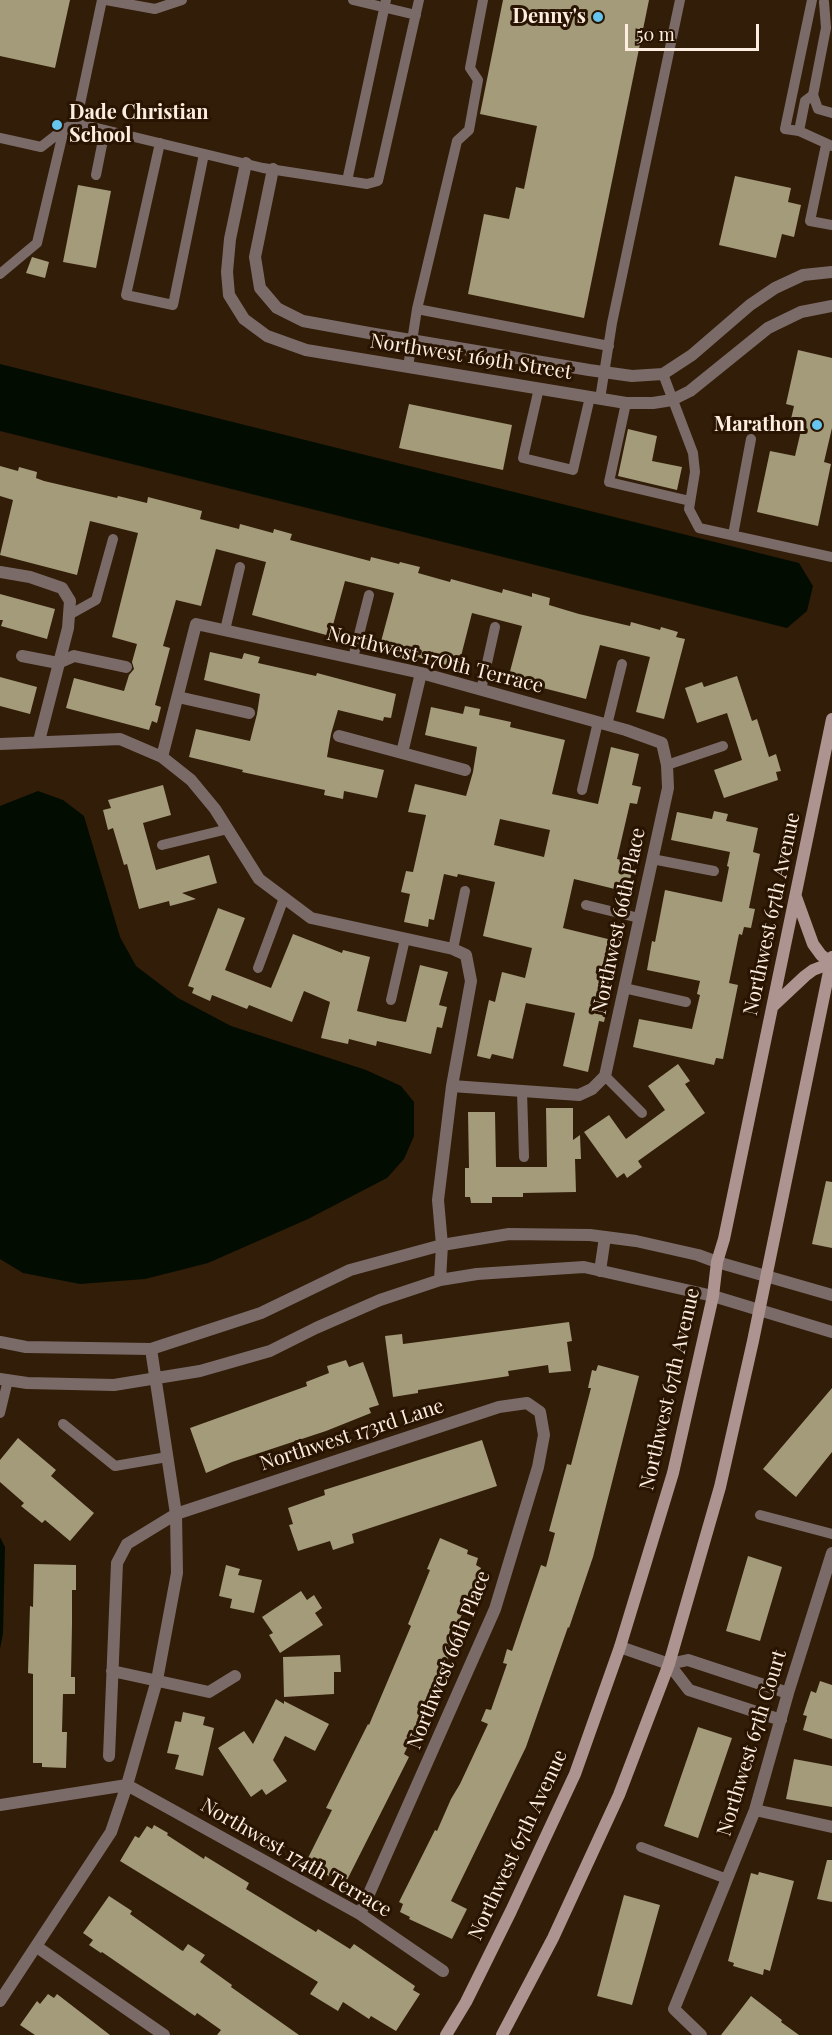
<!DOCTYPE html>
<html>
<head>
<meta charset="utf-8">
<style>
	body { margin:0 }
	#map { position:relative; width:832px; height:2035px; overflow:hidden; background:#321d08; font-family:"Playfair Display",serif }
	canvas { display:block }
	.scale { position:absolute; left:625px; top:24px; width:134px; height:27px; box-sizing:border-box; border:3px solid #fdeee1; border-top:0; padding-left:8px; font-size:18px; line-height:21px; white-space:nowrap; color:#fdeee1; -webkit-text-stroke:4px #281401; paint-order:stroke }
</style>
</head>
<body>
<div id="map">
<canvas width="832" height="2035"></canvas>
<div class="scale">50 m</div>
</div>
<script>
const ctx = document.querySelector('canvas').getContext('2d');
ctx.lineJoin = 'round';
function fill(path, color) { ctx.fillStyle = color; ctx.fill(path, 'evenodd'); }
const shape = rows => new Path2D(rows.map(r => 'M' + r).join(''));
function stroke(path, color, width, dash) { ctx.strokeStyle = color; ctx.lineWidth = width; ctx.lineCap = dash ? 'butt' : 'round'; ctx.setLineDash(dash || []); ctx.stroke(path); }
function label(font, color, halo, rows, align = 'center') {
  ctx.font = font + ' "Playfair Display",serif'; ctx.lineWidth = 6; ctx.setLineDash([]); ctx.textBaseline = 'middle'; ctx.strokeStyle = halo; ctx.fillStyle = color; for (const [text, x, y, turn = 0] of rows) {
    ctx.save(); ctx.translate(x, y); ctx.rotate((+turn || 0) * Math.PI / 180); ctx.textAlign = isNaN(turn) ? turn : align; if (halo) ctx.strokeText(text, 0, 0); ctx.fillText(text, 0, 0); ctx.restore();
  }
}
fill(shape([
	[0,364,799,563,813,586,807,611,787,628,0,431],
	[38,791,63,800,84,816,120,937,136,966,178,998,231,1026,366,1070,401,1086,414,1102,414,1136,404,1159,387,1178,308,1219,208,1263,145,1279,80,1284,23,1273,0,1259,0,806],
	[0,1537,5,1547,3,1634,0,1649]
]), '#030c00');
fill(shape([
	[0,0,70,0,55,68,0,56],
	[503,0,649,0,584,318,468,294,484,214,509,219,516,187,524,189,537,126,480,114],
	[735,176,791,188,788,202,801,205,794,237,782,234,776,258,719,245],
	[78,185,111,191,96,268,63,262],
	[32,257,49,262,45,278,26,273],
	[798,350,832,358,832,428,824,462,831,464,818,526,757,512,770,451,795,456,803,422,791,419,794,406,786,404],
	[409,404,512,425,503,470,399,448],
	[628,429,657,436,652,461,682,467,677,490,618,476],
	[0,466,18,471,19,467,37,472,36,478,44,481,117,498,118,496,147,503,148,497,202,511,200,519,239,529,240,524,273,533,274,529,292,534,290,540,370,561,371,557,399,564,400,562,420,567,418,573,450,582,451,579,502,593,503,589,532,597,532,593,550,598,549,605,579,614,630,626,631,622,660,630,661,627,678,632,676,637,685,639,664,719,636,712,650,657,600,645,586,699,508,679,522,626,472,613,458,668,409,655,408,657,379,649,394,593,345,581,330,636,252,615,266,562,216,549,201,606,176,600,163,646,170,648,155,705,161,707,157,723,152,721,149,730,66,708,74,678,124,691,129,675,134,669,132,662,137,644,112,637,138,533,90,521,77,575,0,555,13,500,0,496],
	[0,594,55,609,47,639,1,626,3,620,0,620],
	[210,652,242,659,244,653,260,657,258,663,316,676,317,673,396,694,391,718,384,717,383,721,338,710,331,734,327,757,384,770,377,798,344,791,343,799,324,795,325,790,242,772,243,770,189,757,196,729,250,741,257,714,260,694,204,680],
	[737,676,752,721,757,719,769,757,776,754,781,771,776,772,778,780,724,798,714,770,742,760,727,713,697,723,685,688,702,682,704,687],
	[0,677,37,687,30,714,0,706],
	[465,706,480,709,479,715,511,722,510,727,565,740,552,794,598,804,611,747,639,754,632,785,641,787,637,804,630,803,617,859,634,863,627,892,574,879,563,928,620,942,607,994,610,995,604,1022,599,1021,588,1072,563,1066,575,1013,526,1003,513,1059,492,1054,490,1059,477,1056,489,1000,495,1002,502,972,525,978,532,948,483,936,495,882,458,874,457,877,444,874,434,920,429,919,428,927,404,922,410,894,401,892,406,871,413,872,426,815,408,812,415,784,466,796,473,772,477,747,425,735,431,707,463,714],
	[500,819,550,830,544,857,494,845],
	[163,785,171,815,143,823,156,870,209,855,217,883,182,893,196,899,170,906,169,901,139,909,127,864,124,865,113,828,108,830,103,810,111,808,108,800],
	[714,811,728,814,726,821,758,828,753,852,760,854,749,908,755,909,751,928,744,927,742,935,739,934,729,983,738,985,723,1059,716,1058,714,1065,633,1047,639,1019,692,1029,700,995,697,994,700,981,647,970,652,941,655,942,665,890,722,902,729,867,727,866,730,852,671,840,677,812,712,819],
	[218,908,245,918,225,970,271,988,293,934,342,953,343,950,370,957,357,1011,390,1019,406,1022,420,965,448,972,439,1005,447,1007,442,1028,437,1027,431,1054,377,1041,376,1046,349,1039,348,1044,321,1038,330,1002,304,991,292,1022,249,1005,247,1009,212,995,210,1001,192,993,194,988,188,986],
	[678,1064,690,1081,685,1084,705,1113,638,1161,642,1167,627,1178,624,1173,617,1178,584,1132,609,1115,626,1139,665,1110,648,1086],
	[546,1108,573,1108,573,1140,580,1135,581,1159,575,1159,576,1192,523,1193,523,1197,492,1197,492,1203,471,1203,470,1197,465,1197,465,1168,469,1168,468,1112,495,1112,496,1167,547,1167],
	[826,1181,832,1182,832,1248,812,1244],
	[569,1322,572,1341,567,1342,571,1371,549,1373,548,1365,508,1371,509,1376,418,1390,418,1393,393,1397,385,1336,402,1334,403,1344],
	[346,1360,349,1367,363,1362,379,1405,369,1408,371,1413,326,1431,232,1462,206,1473,190,1428,307,1386,306,1382,329,1373,327,1366],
	[598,1365,639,1376,593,1557,569,1628,568,1627,526,1747,451,1901,467,1909,452,1939,409,1919,410,1917,400,1912,403,1904,399,1902,435,1830,437,1831,451,1799,460,1784,488,1724,481,1721,486,1709,491,1710,507,1664,503,1663,507,1649,512,1651,541,1565,546,1567,555,1533,549,1531,567,1464,571,1465,591,1388,588,1388,592,1370,596,1371],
	[832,1388,832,1452,796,1497,763,1469],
	[18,1438,56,1470,51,1476,94,1513,70,1541,45,1520,42,1523,21,1506,24,1503,0,1482,0,1460],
	[482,1440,497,1486,352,1534,354,1543,333,1550,330,1541,298,1551,289,1525,293,1524,288,1508,325,1495,324,1490],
	[440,1538,468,1550,467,1554,478,1558,476,1565,481,1568,457,1626,461,1628,451,1652,418,1730,416,1729,404,1754,409,1757,345,1884,305,1864,332,1810,326,1808,368,1724,369,1725,411,1626,408,1624,430,1570,427,1569],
	[748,1556,782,1567,760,1641,726,1631],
	[34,1564,76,1565,76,1590,72,1590,72,1624,71,1677,75,1677,75,1694,63,1694,62,1732,67,1732,66,1768,42,1767,42,1763,33,1763,33,1674,28,1673,30,1606,33,1607],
	[226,1565,240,1569,238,1575,262,1580,254,1613,230,1608,232,1599,219,1596],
	[301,1591,307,1600,314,1595,322,1608,315,1613,323,1625,280,1653,269,1635,273,1633,262,1617],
	[340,1655,341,1672,334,1672,334,1694,284,1697,283,1657],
	[820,1681,832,1685,832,1739,803,1730,807,1716,803,1715,811,1691,816,1693],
	[276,1699,284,1704,284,1701,329,1724,315,1751,285,1736,273,1760,287,1781,266,1795,262,1789,251,1797,218,1748,244,1731,253,1744],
	[183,1712,205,1717,203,1725,214,1728,203,1776,175,1769,179,1755,167,1753,175,1721,181,1722],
	[698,1727,732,1738,698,1838,664,1826],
	[794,1759,832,1766,832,1807,786,1799],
	[154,1825,168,1833,167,1835,204,1859,205,1856,249,1883,246,1889,316,1932,318,1929,350,1949,354,1944,415,1986,413,1990,420,1994,396,2031,371,2016,369,2019,343,2002,338,2011,310,1994,318,1982,120,1861,135,1836,139,1838,147,1826,152,1829],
	[827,1860,832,1860,832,1902,817,1899],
	[759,1872,794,1881,770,1971,764,1969,763,1975,733,1966,734,1963,728,1961,751,1873,758,1875],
	[624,1895,660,1905,632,2005,597,1996],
	[109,1896,132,1911,130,1914,181,1950,183,1951,188,1944,205,1955,200,1962,232,1985,231,1987,299,2035,217,2035,221,2030,197,2013,195,2016,102,1952,101,1953,89,1945,93,1940,83,1933],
	[48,1994,54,1998,57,1994,110,2035,35,2035,20,2025,37,2001,40,2004],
	[751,1996,782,2020,781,2022,799,2035,721,2035]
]), '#a39b7a');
stroke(shape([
	[106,0,155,9,182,0],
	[353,0,416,15],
	[812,0,785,129,799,131,832,146],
	[824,2,826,28,813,95,818,109,832,113],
	[76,123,102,0],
	[799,131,805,101,813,95],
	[0,138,41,147,64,129,76,123,263,168,367,184,378,181,419,0],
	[160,143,126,295,173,305,204,154],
	[826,145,810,221,832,225],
	[96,175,105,130],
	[347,181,386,0],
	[0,274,37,243,64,129],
	[417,309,609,346],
	[408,367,417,309,457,141,469,130,478,80,470,68,483,0],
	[663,374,693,453,695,472,689,509,699,528,832,557],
	[539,388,523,458,573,470,590,397],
	[600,399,612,323,680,0],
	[626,403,609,482,690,501],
	[733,535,751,439],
	[69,615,96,600,113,539],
	[225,630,240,567],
	[353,658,369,595],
	[481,690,495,627],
	[607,725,622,664],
	[667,765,723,746],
	[582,790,598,722],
	[162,845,228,829],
	[652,859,714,871],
	[586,905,639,918],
	[453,949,465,891],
	[258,968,284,898],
	[624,988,686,1002],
	[391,1000,405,939],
	[605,1076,642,1113],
	[522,1091,524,1157],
	[0,1413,8,1380],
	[63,1424,115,1466,167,1457],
	[760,1515,832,1534],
	[641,1847,727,1879]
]), '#7b6b68', 10);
stroke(shape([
	[246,163,230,239,227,272,229,295,244,319,267,336,306,350,626,403,653,403,672,400,690,391,768,328,801,312,832,306],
	[273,169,255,257,260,288,277,308,303,321,369,333,589,370,632,376,663,374,692,355,750,305,775,288,803,275,832,272],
	[0,572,30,577,62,588,70,601,68,628,39,741],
	[22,656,58,663,74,656,126,667],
	[178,697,249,713],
	[339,736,465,770],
	[0,744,120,739,162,757,191,780,215,809,259,879,311,918,453,949,466,955,471,981,452,1086,438,1200,442,1245,440,1280],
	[402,753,421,673],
	[162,757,196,624,421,673,626,730,662,743,667,765,668,788,605,1076,592,1089,579,1095,452,1086],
	[600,1271,605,1237],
	[0,1342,26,1347,151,1349,261,1313,350,1270,442,1245,509,1234,590,1235,636,1241,698,1255,717,1262],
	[0,1379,27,1383,114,1385,200,1371,270,1351,316,1328,380,1300,440,1280,477,1274,584,1267,713,1296],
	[620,1647,669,1664,688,1660,788,1693],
	[669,1664,689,1690,781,1720],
	[112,1671,209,1692,235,1676],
	[109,1756,117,1563,127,1544,176,1514,499,1407,527,1403,540,1412,544,1435,538,1467,495,1609,360,1914],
	[0,1805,127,1785,360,1914,443,1971],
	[755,1810,832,1827],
	[37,1947,164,2035],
	[0,2001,111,1832,127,1785,157,1680,177,1573,176,1514,151,1349],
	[701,2035,674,2009,755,1810,788,1693,832,1553]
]), '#7b6b68', 12);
stroke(shape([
	[717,1262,832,1295],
	[713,1296,832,1332]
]), '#7b6b68', 12);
stroke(shape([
	[773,1006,805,976,813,970,831,963,821,955,813,944,796,897],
	[446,2035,466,2002,511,1911,575,1774,620,1647,673,1473,713,1296,717,1262,724,1239,832,719],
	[502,2035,553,1938,619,1795,669,1664,720,1487,753,1341,832,957]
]), '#ae9490', 12);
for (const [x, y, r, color] of [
	[598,17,6,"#65c5ee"],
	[57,125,6,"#65c5ee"],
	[817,425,6,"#65c5ee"]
]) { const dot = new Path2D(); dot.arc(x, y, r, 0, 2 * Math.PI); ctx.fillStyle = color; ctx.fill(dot); stroke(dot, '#281401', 2); }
label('bold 20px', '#fdeee1', '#281401', [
	["Denny's",586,17],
	["Dade Christian",69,113,"left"],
	["School",69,136,"left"],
	["Marathon",805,425]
], 'right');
label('20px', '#fdeee1', '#281401', [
	["Northwest 169th Street",471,357,9],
	["Northwest 17Oth Terrace",435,660,14],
	["Northwest 67th Avenue",772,914,-78],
	["Northwest 66th Place",619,921,-78],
	["Northwest 67th Avenue",670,1389,-77],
	["Northwest 173rd Lane",352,1435,-18],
	["Northwest 66th Place",449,1660,-68],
	["Northwest 67th Court",752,1743,-73],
	["Northwest 67th Avenue",518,1845,-65],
	["Northwest 174th Terrace",296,1858,30]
]);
</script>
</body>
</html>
